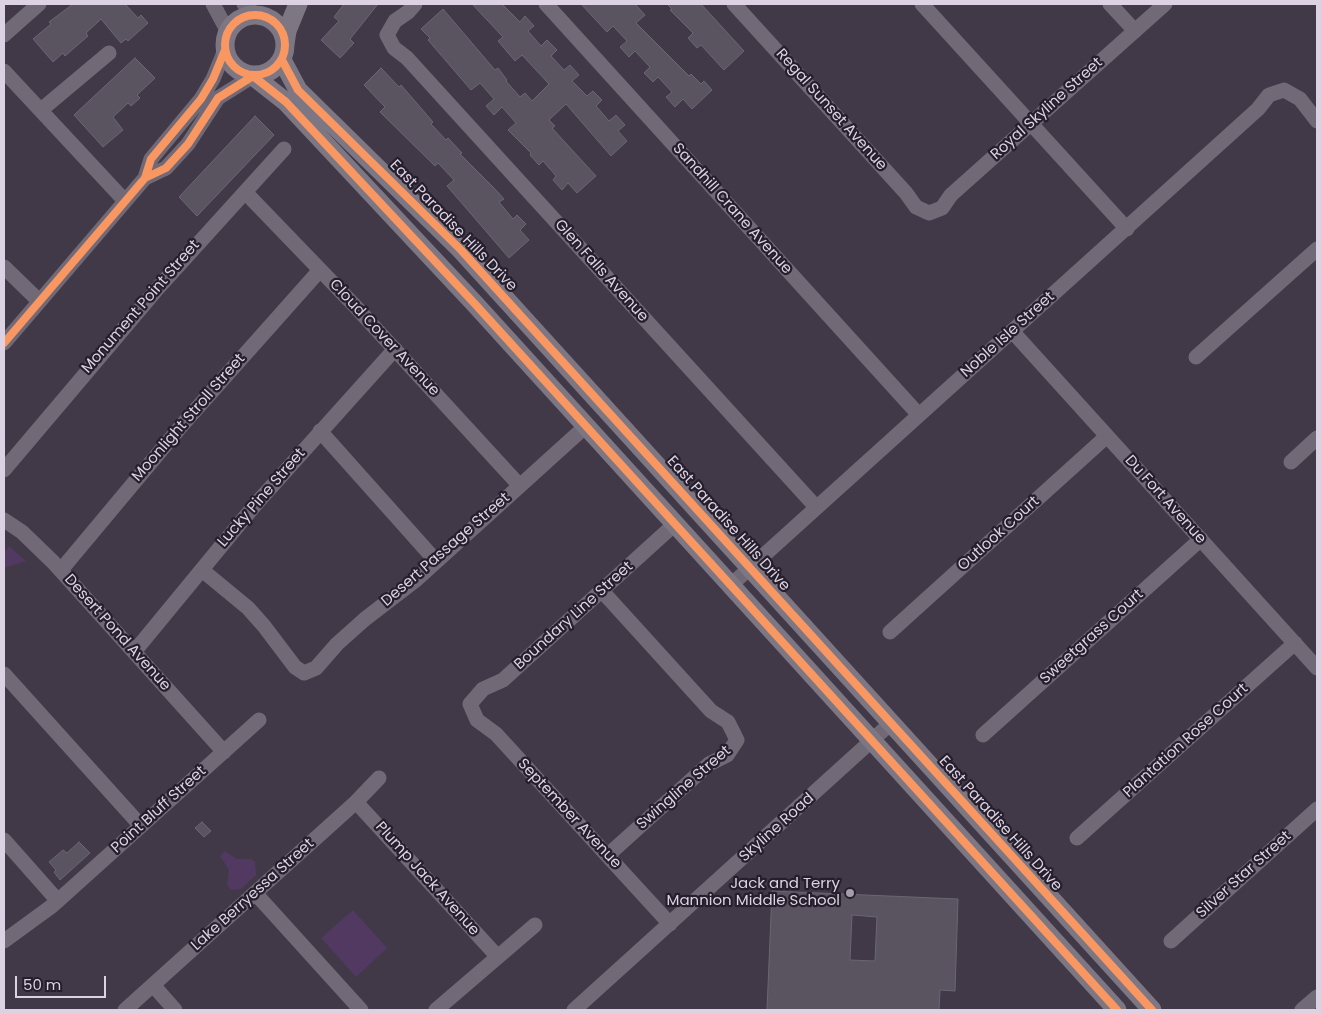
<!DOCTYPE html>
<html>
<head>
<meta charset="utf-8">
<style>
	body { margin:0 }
	#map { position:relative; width:1321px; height:1014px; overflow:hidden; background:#413948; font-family:Poppins,sans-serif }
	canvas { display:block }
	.frame { position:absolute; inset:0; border:5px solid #dcd2e3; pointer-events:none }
	.scale { position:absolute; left:15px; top:976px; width:91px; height:22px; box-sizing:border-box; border:2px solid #dcd2e3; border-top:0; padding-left:6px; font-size:15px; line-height:18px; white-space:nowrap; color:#dcd2e3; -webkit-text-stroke:4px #251e2b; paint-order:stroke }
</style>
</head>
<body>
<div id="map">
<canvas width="1321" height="1014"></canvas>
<div class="frame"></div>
<div class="scale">50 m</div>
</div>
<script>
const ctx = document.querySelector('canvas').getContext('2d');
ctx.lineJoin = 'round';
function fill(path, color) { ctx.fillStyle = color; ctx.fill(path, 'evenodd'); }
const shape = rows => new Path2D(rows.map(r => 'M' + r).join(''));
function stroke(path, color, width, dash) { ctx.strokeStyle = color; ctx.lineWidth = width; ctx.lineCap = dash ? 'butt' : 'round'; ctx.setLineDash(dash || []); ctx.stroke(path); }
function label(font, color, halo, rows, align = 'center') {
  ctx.font = font + ' Poppins,sans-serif'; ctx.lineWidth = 4.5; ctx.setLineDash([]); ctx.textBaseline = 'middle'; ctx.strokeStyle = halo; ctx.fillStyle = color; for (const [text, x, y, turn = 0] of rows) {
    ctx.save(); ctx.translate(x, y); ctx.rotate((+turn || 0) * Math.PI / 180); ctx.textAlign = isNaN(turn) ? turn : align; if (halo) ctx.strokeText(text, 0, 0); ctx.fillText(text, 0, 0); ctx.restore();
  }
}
fill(shape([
	[9,546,26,561,4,568,4,552],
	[225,851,237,859,251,859,255,862,256,875,241,889,231,890,227,885,229,870,220,856],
	[353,910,387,948,356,977,321,938]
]), '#513962');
const building = shape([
	[73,4,125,4,138,18,141,15,148,23,128,41,126,39,121,43,101,19,86,33,88,36,65,56,63,53,53,62,33,39,51,24,49,22,73,4],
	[344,4,378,4,350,39,354,43,340,58,321,40,339,21,334,17,344,4],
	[472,4,502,4,520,22,525,16,534,26,528,31,541,46,547,40,557,50,551,56,564,70,570,65,579,75,572,81,587,96,593,91,602,100,596,106,609,121,616,115,625,125,618,131,627,141,611,156,566,104,549,120,555,126,552,128,596,176,577,193,568,183,562,190,553,180,556,176,543,161,539,165,530,155,531,153,508,130,516,123,502,107,494,115,486,106,494,99,480,83,471,90,428,40,430,38,421,29,443,9,495,70,498,68,507,80,506,81,520,97,525,93,532,101,549,84,522,55,515,61,498,41,503,37,472,4],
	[581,4,635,4,645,15,636,23,689,76,691,74,701,84,704,81,712,90,692,109,683,99,675,107,666,97,672,92,658,77,653,82,644,73,650,67,635,51,629,57,620,47,627,41,613,26,607,32,581,4],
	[667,4,701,4,744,51,724,70,701,45,697,48,688,38,693,33,670,10,672,9,667,4],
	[135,58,155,78,137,95,140,98,131,106,128,103,113,117,123,130,103,147,74,115,135,58],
	[381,68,399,87,401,85,433,122,431,124,446,140,448,138,462,153,460,154,495,189,504,199,499,202,513,219,517,215,526,224,520,230,529,240,509,258,447,186,454,180,438,163,435,166,380,112,385,107,364,85,381,68],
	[255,116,274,135,197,216,179,197,255,116],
	[202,822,211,831,204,837,195,828,202,822],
	[79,842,90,853,60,880,54,872,56,870,49,862,63,850,67,853,79,842],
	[772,891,958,899,955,991,940,990,939,1010,767,1010,772,891],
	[852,915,877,917,875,961,850,960,852,915]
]);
fill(building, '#595460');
stroke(building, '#6a6673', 1);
stroke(shape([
	[213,4,228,32],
	[244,4,255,15],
	[415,4,408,12,395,21,387,35,394,48,407,58,816,507],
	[546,4,919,415],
	[734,4,906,193,916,207,929,213,942,208,951,195,1165,4],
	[922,4,1127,229],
	[1110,4,1135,31],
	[4,35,39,4],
	[4,71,125,201],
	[41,110,109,53],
	[145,178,151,159,201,99,213,79,225,50],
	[245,192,354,305,520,486],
	[4,267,39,301],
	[1012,331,1317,668],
	[4,343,145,178,166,168,188,144,218,98,253,76],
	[1196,357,1317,249],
	[320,431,436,561],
	[1291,462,1317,438],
	[4,470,158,288,284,149],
	[4,520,22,532,53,562,224,752],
	[61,570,183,424,320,270],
	[202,570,248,608,264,626,295,667,304,673,316,668,337,644,365,619,417,579,586,426],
	[732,584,1258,109,1269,95,1284,90,1300,99,1317,121],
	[602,591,711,711,728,722,737,740,727,755,709,764,608,855],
	[890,632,1107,436],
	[134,652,255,505,395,349],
	[4,674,141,826],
	[983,735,1201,539],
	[356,802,497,956],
	[1077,838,1295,643],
	[4,840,58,901],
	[255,893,361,1010],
	[670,924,496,734,477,720,470,704,483,689,503,680,676,523],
	[4,941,52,906,259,720],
	[1171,941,1317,809],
	[153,985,175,1010],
	[125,1010,356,802,379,778],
	[436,1010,535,925],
	[574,1010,890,724],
	[1302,1010,1317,997]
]), '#716a76', 15);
stroke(shape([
	'225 45a30 30 0 1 1 60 0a30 30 0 1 1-60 0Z',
	[285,44,287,31,298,4],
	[282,60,298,90,461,250,1152,1010],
	[253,76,286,102,475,304,1117,1010]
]), '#7d7683', 19);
stroke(shape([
	'225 45a30 30 0 1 1 60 0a30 30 0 1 1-60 0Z',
	[282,60,298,90,461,250,1152,1010],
	[145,178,151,159,201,99,213,79,225,50],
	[4,343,145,178,166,168,188,144,218,98,253,76,286,102,475,304,1117,1010]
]), '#f99763', 8);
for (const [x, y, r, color] of [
	[850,893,5,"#a69cad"]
]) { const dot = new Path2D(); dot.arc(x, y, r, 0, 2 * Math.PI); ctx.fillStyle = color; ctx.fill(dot); stroke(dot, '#251e2b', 2); }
label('15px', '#dcd2e3', '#251e2b', [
	["Royal Skyline Street",1047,109,-42],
	["Regal Sunset Avenue",831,110,48],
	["Sandhill Crane Avenue",732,209,48],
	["East Paradise Hills Drive",453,226,46],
	["Glen Falls Avenue",601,271,48],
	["Monument Point Street",141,307,-49],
	["Noble Isle Street",1008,335,-42],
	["Cloud Cover Avenue",384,338,47],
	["Moonlight Stroll Street",189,418,-49],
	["Lucky Pine Street",262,498,-49],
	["Du Fort Avenue",1165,500,48],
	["East Paradise Hills Drive",728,524,48],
	["Outlook Court",999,534,-42],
	["Desert Passage Street",446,550,-41],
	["Boundary Line Street",574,616,-42],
	["Desert Pond Avenue",117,633,48],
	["Sweetgrass Court",1092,637,-42],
	["Plantation Rose Court",1186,741,-42],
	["Swingline Street",684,788,-41],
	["Point Bluff Street",159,810,-42],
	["September Avenue",569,814,47],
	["East Paradise Hills Drive",1000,824,48],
	["Skyline Road",777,828,-42],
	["Silver Star Street",1244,875,-42],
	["Plump Jack Avenue",427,879,48],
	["Lake Berryessa Street",253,895,-42]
]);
label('15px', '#dcd2e3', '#251e2b', [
	["Jack and Terry",840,884],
	["Mannion Middle School",840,901]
], 'right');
</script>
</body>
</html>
